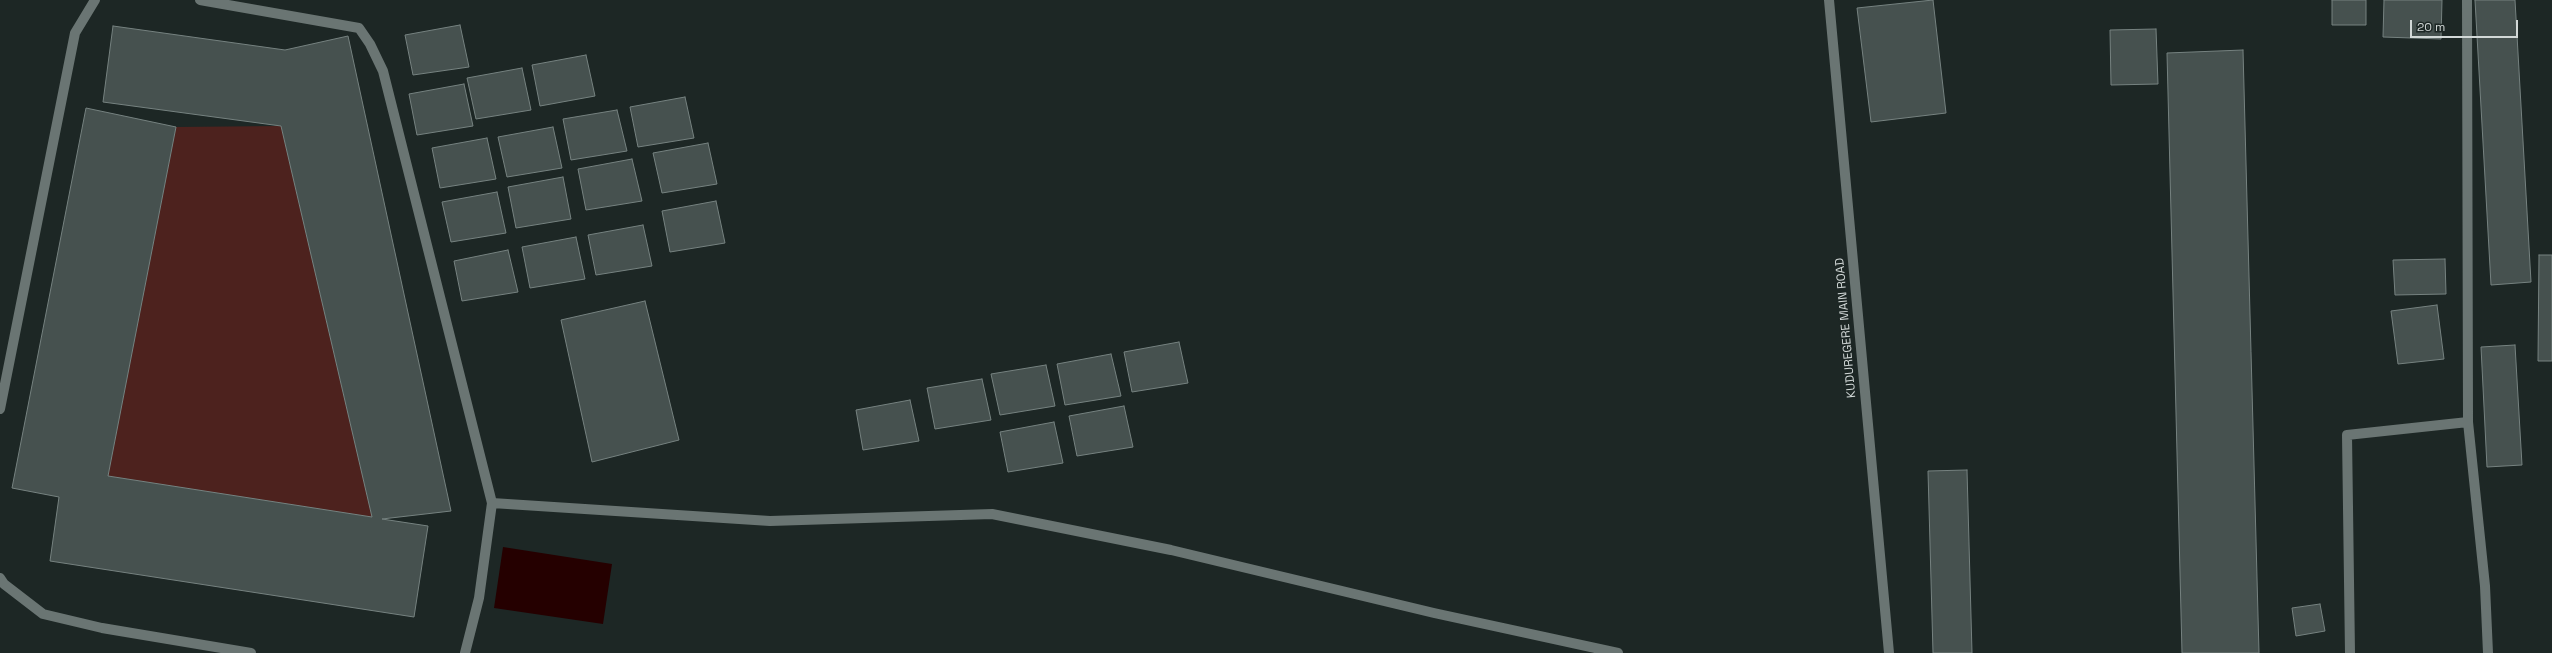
<!DOCTYPE html>
<html>
<head>
<meta charset="utf-8">
<style>
	body { margin:0 }
	#map { position:relative; width:2552px; height:653px; overflow:hidden; background:#1d2725; font-family:"Space Grotesk",sans-serif }
	canvas { display:block }
	.scale { position:absolute; left:2410px; top:20px; width:108px; height:18px; box-sizing:border-box; border:2px solid #d2d8d7; border-top:0; padding-left:5px; font-size:12px; line-height:14px; white-space:nowrap; color:#d2d8d7; -webkit-text-stroke:3px #1d2725; paint-order:stroke }
</style>
</head>
<body>
<div id="map">
<canvas width="2552" height="653"></canvas>
<div class="scale">20 m</div>
</div>
<script>
const ctx = document.querySelector('canvas').getContext('2d');
ctx.lineJoin = 'round';
function fill(path, color) { ctx.fillStyle = color; ctx.fill(path, 'evenodd'); }
const shape = rows => new Path2D(rows.map(r => 'M' + r).join(''));
function stroke(path, color, width, dash) { ctx.strokeStyle = color; ctx.lineWidth = width; ctx.lineCap = dash ? 'butt' : 'round'; ctx.setLineDash(dash || []); ctx.stroke(path); }
function label(font, color, halo, rows, align = 'center') {
  ctx.font = font + ' "Space Grotesk",sans-serif'; ctx.lineWidth = 3; ctx.setLineDash([]); ctx.textBaseline = 'middle'; ctx.strokeStyle = halo; ctx.fillStyle = color; for (const [text, x, y, turn = 0] of rows) {
    ctx.save(); ctx.translate(x, y); ctx.rotate((+turn || 0) * Math.PI / 180); ctx.textAlign = isNaN(turn) ? turn : align; if (halo) ctx.strokeText(text, 0, 0); ctx.fillText(text, 0, 0); ctx.restore();
  }
}
fill(shape([
	[281,126,372,517,108,476,176,127]
]), '#4d221e');
fill(shape([
	[503,547,612,564,603,624,494,608]
]), '#250000');
const building = shape([
	[1933,0,1946,113,1871,122,1857,8,1933,0],
	[2332,0,2366,0,2366,25,2332,25,2332,0],
	[2384,0,2442,0,2441,39,2383,37,2384,0],
	[2475,0,2515,0,2531,282,2491,285,2475,0],
	[460,25,469,67,413,75,405,35,460,25],
	[113,26,285,50,348,36,451,511,382,519,428,526,414,617,50,561,59,497,12,488,86,108,176,127,108,476,372,517,281,126,103,102,113,26],
	[2156,29,2158,84,2111,85,2110,30,2156,29],
	[2243,50,2259,653,2182,653,2167,53,2243,50],
	[586,55,595,96,540,106,532,65,586,55],
	[522,68,531,110,476,119,467,78,522,68],
	[464,84,473,126,417,135,409,94,464,84],
	[685,97,694,138,638,147,630,107,685,97],
	[617,110,627,151,571,160,563,119,617,110],
	[553,127,562,168,507,177,498,137,553,127],
	[487,138,496,179,440,188,432,148,487,138],
	[708,143,717,184,662,193,653,153,708,143],
	[632,159,642,201,586,210,578,169,632,159],
	[563,177,571,219,516,228,508,187,563,177],
	[497,192,506,233,451,242,442,202,497,192],
	[716,201,725,243,670,252,662,211,716,201],
	[643,225,652,266,596,275,588,235,643,225],
	[576,237,585,279,530,288,522,247,576,237],
	[508,250,518,292,462,301,454,261,508,250],
	[2539,255,2552,255,2552,361,2538,361,2539,255],
	[2445,259,2446,294,2395,295,2393,260,2445,259],
	[645,301,679,440,592,462,561,320,645,301],
	[2437,305,2444,359,2398,364,2391,311,2437,305],
	[1179,342,1188,383,1132,392,1124,352,1179,342],
	[2515,345,2522,465,2487,467,2481,347,2515,345],
	[1111,354,1121,396,1065,405,1057,364,1111,354],
	[1046,365,1055,406,1000,415,991,374,1046,365],
	[982,379,991,420,935,429,927,388,982,379],
	[910,400,919,441,863,450,856,410,910,400],
	[1124,406,1133,447,1077,456,1069,416,1124,406],
	[1054,422,1063,463,1008,472,1000,432,1054,422],
	[1967,470,1972,653,1933,653,1928,471,1967,470],
	[2320,604,2325,631,2296,636,2292,608,2320,604]
]);
fill(building, '#46514f');
stroke(building, '#768280', 1);
stroke(shape([
	[200,0,359,28,370,44,383,71,492,503,479,598,465,653],
	[1829,0,1889,653],
	[2467,0,2468,422,2485,586,2488,653],
	[0,409,75,33,95,0],
	[492,503,770,521,992,514,1171,550,1434,613,1618,653],
	[0,578,4,584,43,614,102,628,251,653],
	[2350,653,2347,435,2468,422]
]), '#6a7573', 10);
label('12px', '#d2d8d7', '#1d2725', [
	["KUDUREGERE MAIN ROAD",1846,328,-95]
]);
</script>
</body>
</html>
